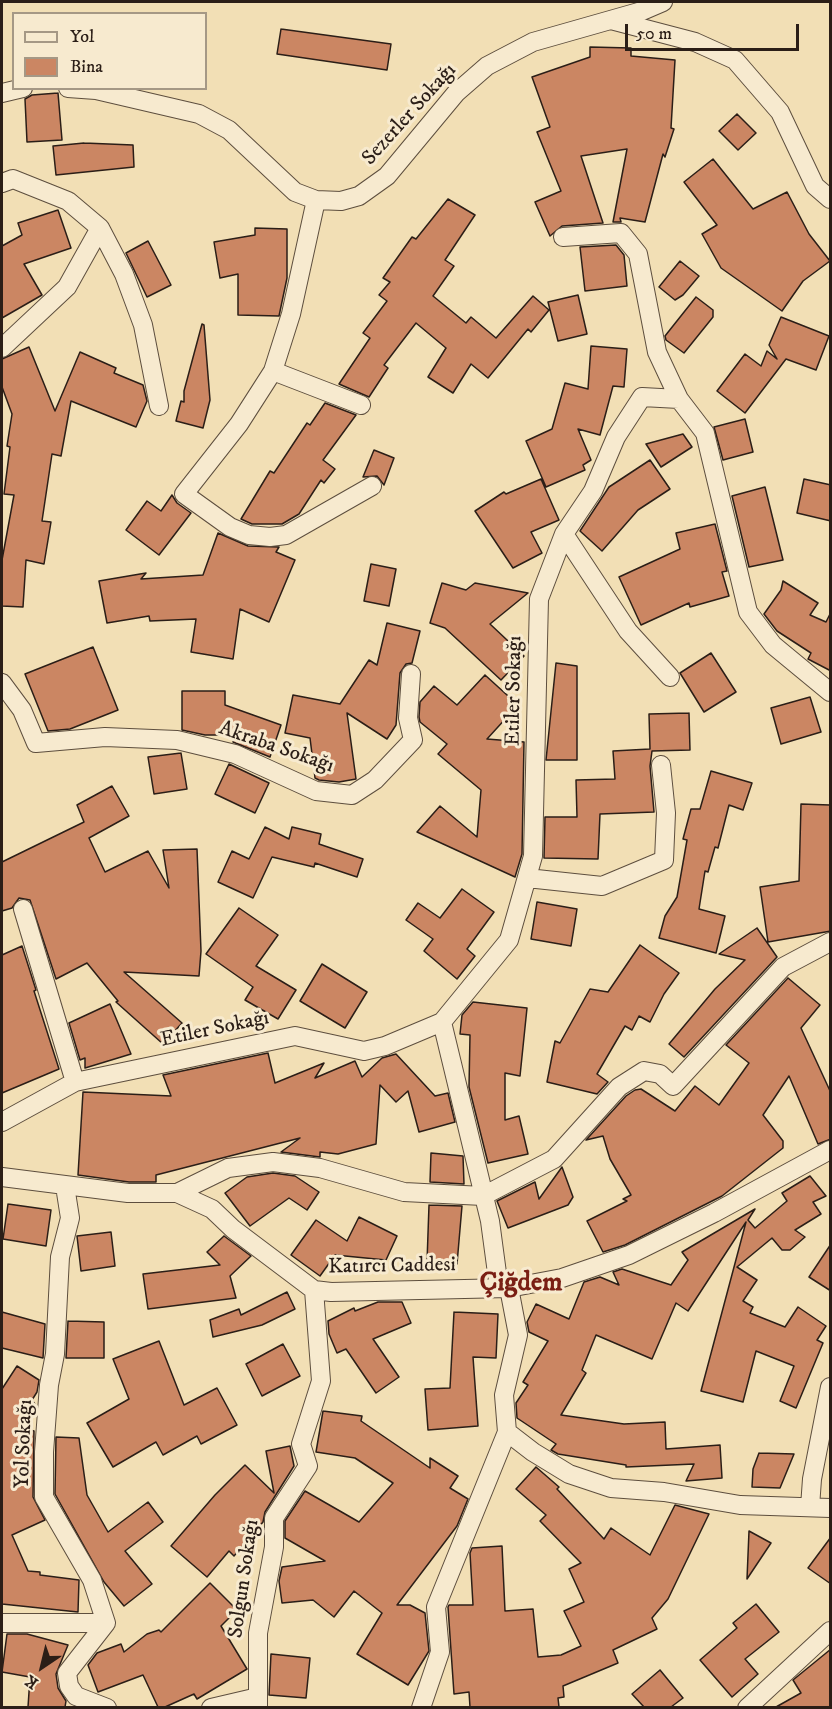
<!DOCTYPE html>
<html>
<head>
<meta charset="utf-8">
<style>
	body { margin:0 }
	#map { position:relative; width:832px; height:1709px; overflow:hidden; background:#f2dfb5; font-family:"IM FELL DW Pica",serif }
	canvas { display:block }
	.frame { position:absolute; inset:0; border:3px solid #2b1e17; pointer-events:none }
	.legend { position:absolute; left:12px; top:12px; width:195px; height:78px; box-sizing:border-box; background:#f7eacf; border:2px solid #a59885; margin:0; padding:8px 10px; list-style:none; font-size:18px; color:#2b1e17 }
	.legend li { display:flex; align-items:center; gap:12px; height:30px }
	.legend b { width:30px; border:2px solid #a59885 }
	.north { position:absolute; left:12px; top:1637px; width:60px; height:60px; -webkit-text-stroke:4px #f7eacf; paint-order:stroke; rotate:215deg; font-size:16px; font-weight:700; line-height:24px; text-align:center; color:#2b1e17 }
	.north::after { content:''; display:block; margin:auto; width:21px; height:27px; background:#2b1e17; clip-path:polygon(50% 0,100% 100%,50% 72%,0 100%) }
	.scale { position:absolute; left:625px; top:24px; width:174px; height:27px; box-sizing:border-box; border:3px solid #2b1e17; border-top:0; padding-left:8px; font-size:18px; line-height:21px; white-space:nowrap; color:#2b1e17; -webkit-text-stroke:4px #f7eacf; paint-order:stroke }
</style>
</head>
<body>
<div id="map">
<canvas width="832" height="1709"></canvas>
<div class="frame"></div>
<ul class="legend">
<li><b style="height:8px;background:#f7eacf"></b>Yol</li>
<li><b style="height:16px;background:#cb8663"></b>Bina</li>
</ul>
<div class="north">K</div>
<div class="scale">50 m</div>
</div>
<script>
const ctx = document.querySelector('canvas').getContext('2d');
ctx.lineJoin = 'round';
function fill(path, color) { ctx.fillStyle = color; ctx.fill(path, 'evenodd'); }
const shape = rows => new Path2D(rows.map(r => 'M' + r).join(''));
function stroke(path, color, width, dash) { ctx.strokeStyle = color; ctx.lineWidth = width; ctx.lineCap = dash ? 'butt' : 'round'; ctx.setLineDash(dash || []); ctx.stroke(path); }
function label(font, color, halo, rows, align = 'center') {
  ctx.font = font + ' "IM FELL DW Pica",serif'; ctx.lineWidth = 6; ctx.setLineDash([]); ctx.textBaseline = 'middle'; ctx.strokeStyle = halo; ctx.fillStyle = color; for (const [text, x, y, turn = 0] of rows) {
    ctx.save(); ctx.translate(x, y); ctx.rotate((+turn || 0) * Math.PI / 180); ctx.textAlign = isNaN(turn) ? turn : align; if (halo) ctx.strokeText(text, 0, 0); ctx.fillText(text, 0, 0); ctx.restore();
  }
}
const building = shape([
	[281,29,391,44,387,70,277,54,281,29],
	[590,47,631,48,631,56,675,60,671,128,674,129,665,157,663,154,645,222,620,218,621,222,613,222,627,149,581,156,603,223,562,226,550,236,535,202,561,191,537,132,550,127,532,77,590,57,590,47],
	[58,93,62,140,27,142,25,99,32,95,58,93],
	[737,114,756,133,738,150,719,131,737,114],
	[84,143,133,145,134,167,56,175,53,146,84,143],
	[713,159,753,209,787,192,809,234,830,261,803,281,782,311,721,268,702,234,717,225,684,182,713,159],
	[448,199,475,215,445,260,454,266,433,296,466,323,471,317,496,338,533,296,549,310,531,332,528,329,488,378,471,364,453,393,428,377,446,348,416,323,384,365,388,368,369,397,339,384,370,338,363,333,387,301,379,295,390,282,383,278,412,237,416,239,448,199],
	[58,210,71,248,24,264,42,295,2,318,2,246,22,235,18,223,58,210],
	[255,228,287,229,287,278,279,316,238,315,238,274,220,278,214,242,255,235,255,228],
	[148,241,171,285,147,297,126,253,148,241],
	[616,245,624,255,627,286,585,291,580,247,616,245],
	[680,261,699,276,683,295,675,300,659,287,680,261],
	[578,295,587,334,558,341,548,302,578,295],
	[696,297,713,310,713,317,684,353,666,340,665,336,696,297],
	[781,317,829,336,816,370,786,359,745,413,717,391,745,354,761,366,767,351,777,359,769,345,781,317],
	[202,324,204,325,210,400,203,428,176,421,181,401,184,402,184,391,202,324],
	[591,346,627,349,624,387,613,386,600,435,578,429,591,460,583,465,585,470,546,487,526,441,552,429,565,383,588,389,591,346],
	[29,347,55,411,80,352,116,368,114,373,143,385,147,401,136,427,71,401,61,456,52,454,42,521,51,522,44,564,26,560,23,607,2,606,2,560,14,495,4,494,10,447,7,446,12,414,2,387,2,359,29,347],
	[325,403,356,415,323,460,335,469,324,483,321,480,299,514,282,524,252,524,241,519,270,471,274,473,307,423,310,425,325,403],
	[745,419,753,452,723,460,714,427,745,419],
	[683,434,692,447,661,467,646,444,683,434],
	[374,450,394,458,384,485,377,476,363,477,374,450],
	[650,460,670,489,638,510,602,551,580,531,609,487,650,460],
	[541,479,559,520,531,532,542,553,513,568,475,511,504,492,506,494,541,479],
	[804,479,831,485,831,521,797,513,804,479],
	[765,487,783,560,749,567,732,496,765,487],
	[172,495,177,503,191,513,159,555,126,530,147,501,161,511,172,495],
	[715,524,727,571,722,572,729,596,690,607,689,603,641,625,619,577,680,549,676,533,715,524],
	[218,533,248,546,279,547,276,552,295,560,269,622,240,609,233,659,191,652,196,619,150,621,149,616,107,623,99,581,146,573,141,579,203,575,218,533],
	[371,564,396,569,389,606,364,601,371,564],
	[783,581,818,603,810,615,826,622,831,612,831,671,808,659,811,653,777,631,764,614,781,590,783,581],
	[442,583,466,590,475,583,528,593,490,624,524,656,501,680,445,628,430,623,442,583],
	[387,623,420,631,412,663,406,664,400,673,396,725,387,739,347,713,356,779,339,782,319,780,315,778,310,738,285,733,293,695,340,704,369,660,377,665,387,623],
	[93,647,118,710,70,729,48,731,25,674,93,647],
	[711,653,736,692,704,712,680,673,711,653],
	[556,663,577,666,577,760,546,760,556,663],
	[485,675,518,705,487,739,524,742,522,854,515,877,417,832,440,806,477,837,481,790,438,754,447,744,420,722,419,717,420,702,434,686,457,705,485,675],
	[182,691,225,691,225,705,281,725,270,757,233,742,236,735,205,735,182,730,182,691],
	[810,697,821,732,781,744,771,708,810,697],
	[689,713,690,750,652,751,650,766,654,812,600,814,598,859,544,858,545,817,577,817,576,780,615,779,613,751,650,749,649,714,689,713],
	[181,753,187,789,154,794,148,757,181,753],
	[229,764,269,783,255,813,215,794,229,764],
	[711,771,752,783,743,810,729,805,718,848,715,847,708,872,705,871,699,909,725,916,716,953,659,938,665,916,677,897,687,840,683,839,691,809,700,809,711,771],
	[112,786,129,816,89,838,105,872,148,851,169,888,163,850,197,849,201,951,199,976,124,972,182,1023,163,1044,116,1002,118,1001,87,963,56,979,30,900,19,898,12,908,2,911,2,862,84,822,77,805,112,786],
	[801,804,830,805,831,931,768,942,760,887,799,881,801,804],
	[265,827,289,839,292,827,321,834,319,844,363,859,357,877,315,863,314,867,272,857,253,898,218,882,232,851,249,859,265,827],
	[462,889,494,912,467,949,475,956,457,979,424,951,433,939,406,920,418,903,440,918,462,889],
	[537,902,577,909,571,946,531,939,537,902],
	[239,908,278,935,256,966,296,990,278,1019,245,1000,253,987,206,954,239,908],
	[757,928,777,957,684,1057,669,1044,715,989,745,960,719,954,757,928],
	[640,945,679,973,664,994,650,1022,639,1016,632,1030,625,1026,597,1074,608,1082,597,1094,547,1082,555,1041,560,1043,590,989,608,992,640,945],
	[22,946,36,990,34,991,59,1069,2,1093,2,955,22,946],
	[322,964,367,992,345,1028,300,1001,322,964],
	[788,978,820,1005,801,1028,831,1093,831,1139,818,1144,789,1076,763,1115,783,1141,783,1148,722,1196,625,1245,603,1252,587,1221,627,1201,623,1199,631,1195,610,1159,603,1136,586,1140,626,1096,635,1090,641,1089,675,1111,695,1086,719,1105,749,1063,726,1045,788,978],
	[473,1002,527,1008,520,1076,505,1073,505,1120,519,1116,528,1154,488,1163,469,1087,470,1035,460,1034,462,1015,473,1002],
	[110,1004,131,1054,85,1068,85,1058,80,1060,69,1023,110,1004],
	[268,1053,275,1083,324,1063,315,1078,355,1061,362,1077,382,1058,396,1054,435,1096,448,1093,455,1122,419,1132,408,1091,396,1102,380,1085,376,1144,338,1154,320,1152,320,1157,281,1152,300,1138,156,1175,156,1182,129,1182,78,1175,83,1092,171,1096,163,1075,268,1053],
	[431,1153,463,1156,464,1184,430,1182,431,1153],
	[562,1167,573,1197,568,1205,508,1228,497,1201,535,1182,539,1199,562,1167],
	[273,1173,295,1176,319,1192,307,1210,289,1198,250,1226,225,1193,247,1177,273,1173],
	[810,1176,826,1196,813,1202,821,1214,795,1230,805,1237,790,1250,782,1250,772,1238,737,1267,757,1280,743,1301,753,1307,750,1313,785,1327,798,1307,826,1326,817,1340,823,1343,796,1408,780,1401,794,1366,756,1351,743,1402,701,1391,746,1222,688,1311,676,1303,652,1359,596,1335,582,1370,586,1373,561,1415,624,1424,665,1422,666,1449,720,1445,722,1478,686,1481,694,1464,626,1467,626,1465,558,1454,551,1450,556,1444,517,1418,516,1403,528,1385,523,1382,548,1341,529,1332,527,1322,536,1304,569,1319,584,1282,600,1277,619,1285,613,1272,622,1269,671,1285,688,1260,682,1252,755,1209,748,1220,755,1228,787,1201,782,1193,810,1176],
	[8,1204,51,1210,46,1246,3,1239,8,1204],
	[429,1205,462,1206,457,1264,427,1262,429,1205],
	[359,1217,397,1236,386,1260,335,1255,320,1276,291,1255,316,1220,347,1241,359,1217],
	[111,1232,115,1266,81,1271,77,1236,111,1232],
	[224,1236,251,1256,230,1276,236,1298,148,1309,143,1274,220,1265,207,1252,224,1236],
	[831,1244,831,1291,809,1277,831,1244],
	[287,1292,295,1309,262,1325,213,1337,210,1320,239,1309,241,1315,287,1292],
	[378,1302,402,1302,411,1323,373,1339,399,1377,376,1393,346,1349,337,1353,329,1334,328,1321,354,1308,355,1311,378,1302],
	[2,1312,45,1324,43,1358,2,1348,2,1312],
	[454,1312,498,1314,496,1358,473,1357,478,1426,428,1430,425,1389,450,1388,454,1312],
	[68,1321,104,1322,104,1358,66,1358,68,1321],
	[159,1341,184,1405,217,1388,237,1425,201,1444,197,1436,163,1455,156,1442,113,1467,87,1423,129,1399,113,1359,159,1341],
	[283,1344,300,1376,262,1396,246,1364,283,1344],
	[17,1366,39,1380,37,1392,32,1400,36,1406,21,1428,34,1431,33,1497,45,1520,12,1535,28,1571,40,1572,40,1575,79,1580,78,1612,2,1604,2,1389,17,1366],
	[323,1411,362,1416,361,1421,430,1468,430,1458,458,1476,450,1488,468,1499,457,1526,397,1605,410,1605,425,1613,429,1651,408,1685,357,1654,382,1613,354,1591,334,1617,313,1600,282,1603,279,1581,282,1567,325,1561,285,1538,285,1521,305,1491,359,1522,393,1483,355,1458,316,1452,323,1411],
	[56,1437,79,1438,87,1495,108,1532,148,1502,163,1522,125,1551,152,1584,124,1606,104,1582,55,1494,56,1437],
	[290,1446,294,1466,265,1512,263,1522,234,1556,229,1551,207,1577,171,1546,215,1495,245,1465,274,1493,266,1451,290,1446],
	[759,1453,794,1454,780,1488,752,1487,753,1469,759,1453],
	[536,1467,559,1487,557,1489,604,1539,611,1528,650,1555,675,1505,709,1514,668,1599,652,1618,657,1629,613,1650,618,1663,563,1686,564,1697,558,1698,559,1707,470,1707,469,1692,454,1694,448,1607,449,1605,473,1605,470,1553,472,1548,502,1546,505,1611,533,1609,538,1657,561,1655,581,1646,564,1611,584,1602,569,1569,581,1563,540,1521,546,1515,516,1489,536,1467],
	[749,1531,771,1543,747,1579,749,1531],
	[831,1537,831,1584,808,1568,831,1537],
	[210,1583,237,1610,221,1626,247,1669,197,1699,194,1694,165,1707,158,1707,143,1675,98,1692,88,1665,97,1653,121,1644,124,1652,147,1634,159,1630,161,1632,210,1583],
	[756,1604,779,1632,745,1659,758,1674,732,1697,700,1660,737,1628,733,1623,756,1604],
	[7,1634,27,1634,68,1645,56,1674,58,1688,66,1701,65,1707,28,1707,30,1677,2,1672,7,1634],
	[831,1649,831,1707,776,1707,801,1693,793,1680,831,1649],
	[271,1654,310,1658,306,1698,269,1695,271,1654],
	[660,1670,683,1698,671,1707,644,1707,632,1694,660,1670]
]);
fill(building, '#cb8663');
stroke(building, '#2b1e17', 1.5);
const minor = shape([
	[611,20,695,42,735,60,780,112,815,186,830,199],
	[68,88,96,90,199,114,229,130,295,192,316,200,341,201,359,196,387,176,456,93,487,66,533,42,642,11,663,2],
	[2,93,23,88],
	[2,183,13,179,68,201,100,228,67,287,2,348],
	[316,200,291,314,273,371,239,424,184,494,230,527,249,535,270,537,286,535,372,486],
	[100,228,124,274,143,325,159,406],
	[563,237,621,233,638,254,657,352,679,399,705,433,748,612,773,645,830,692],
	[273,371,361,405],
	[564,534,628,631,670,677],
	[2,683,22,710,36,743,105,737,177,740,235,754,316,791,352,795,375,780,413,740,408,718,411,674],
	[527,878,602,886,664,860,666,813,661,765],
	[23,909,75,1082],
	[2,1122,75,1082,295,1036,364,1051,385,1046,442,1022],
	[2,1177,128,1193,177,1193,212,1209,233,1229,314,1290,331,1292,509,1288,518,1335,504,1395,507,1432,533,1452,569,1474,611,1488,664,1492,740,1505,830,1508],
	[177,1193,228,1168,273,1162,320,1168,404,1192,483,1196,554,1159,619,1087,644,1071,660,1074,673,1086,783,967,830,942],
	[499,1288,490,1221,442,1022,509,940,533,856,539,599,564,534,593,491,616,437,642,397,679,399],
	[509,1288,562,1278,629,1255,714,1213,830,1150],
	[810,1507,812,1479,830,1387],
	[2,1623,106,1623,92,1580,44,1497,44,1452,49,1385,55,1354,60,1257,70,1218,65,1186],
	[106,1623,67,1673,69,1686,76,1696,107,1708],
	[211,1708,258,1697],
	[258,1708,258,1633,274,1547,274,1518,308,1466,301,1444,321,1381,314,1290],
	[421,1708,440,1652,436,1607,507,1432],
	[747,1708,830,1631]
]);
stroke(minor, '#5d4e3e', 20);
stroke(minor, '#f7eacf', 18);
label('21px', '#2b1e17', '#f7eacf', [
	["Sezerler Sokağı",410,115,-48],
	["Etiler Sokağı",515,691,-89],
	["Akraba Sokağı",276,748,19],
	["Etiler Sokağı",215,1030,-12],
	["Katırcı Caddesi",392,1267,-1],
	["Yol Sokağı",25,1444,-88],
	["Solgun Sokağı",245,1579,-82]
]);
label('bold 27px', '#7a1f14', '#f7eacf', [
	["Çiğdem",521,1284]
]);
</script>
</body>
</html>
